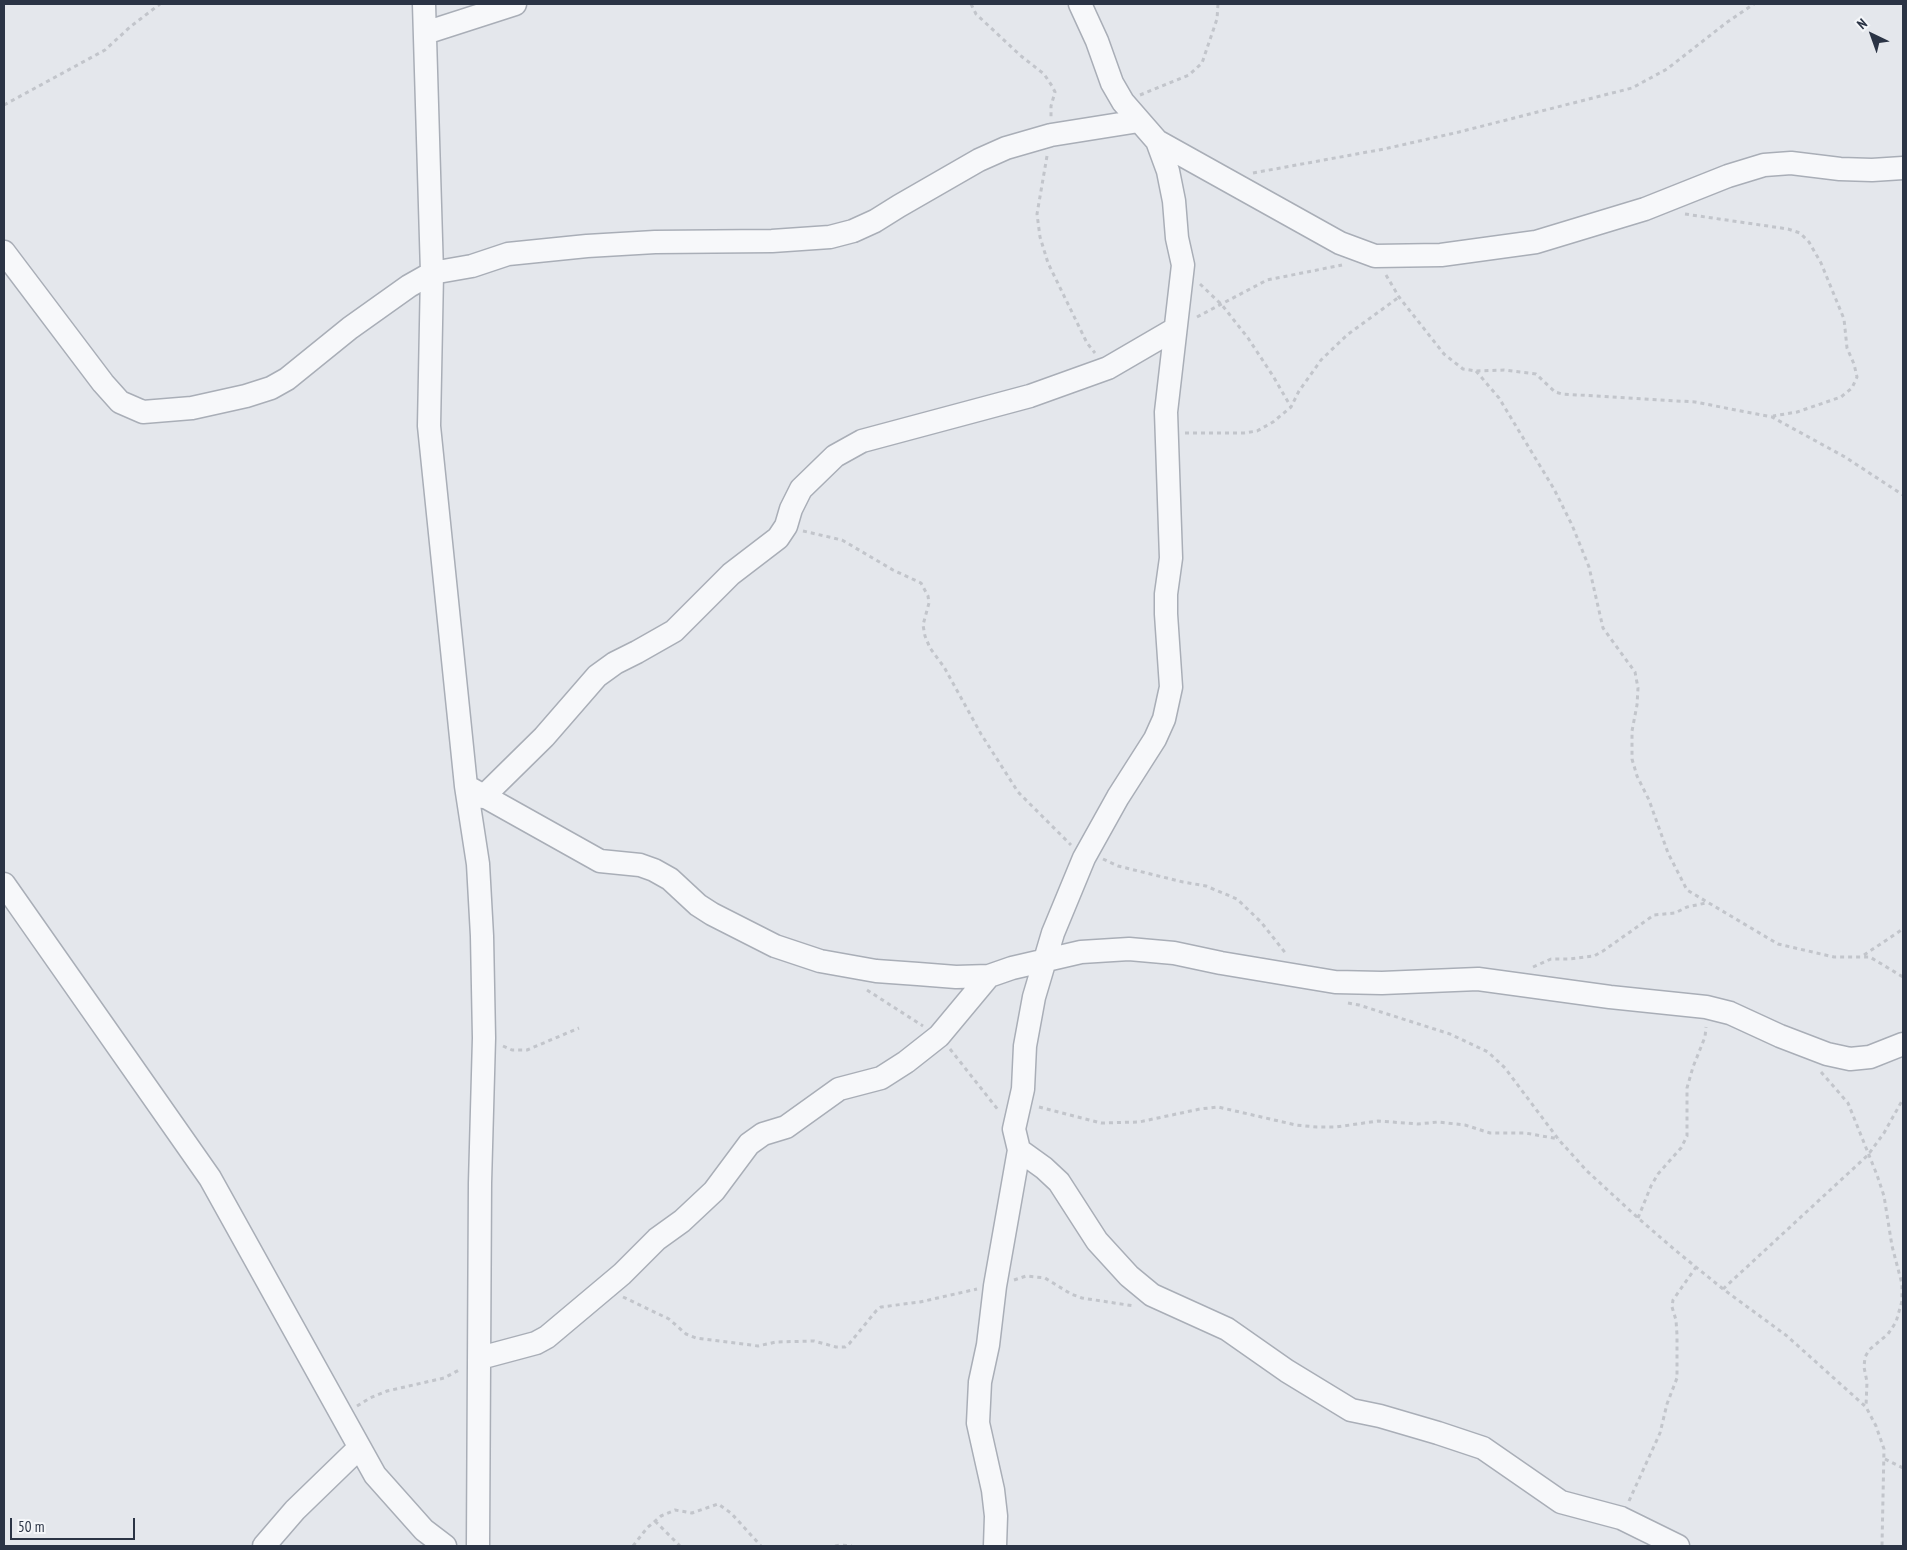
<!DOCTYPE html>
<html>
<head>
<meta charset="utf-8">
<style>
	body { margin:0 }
	#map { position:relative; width:1907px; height:1550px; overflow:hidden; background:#e4e7ec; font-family:"PT Sans Narrow",sans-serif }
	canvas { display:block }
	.frame { position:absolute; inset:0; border:5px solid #2b3445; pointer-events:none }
	.north { position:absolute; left:1847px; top:10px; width:50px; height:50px; -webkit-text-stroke:4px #f4f6f9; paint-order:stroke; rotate:318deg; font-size:14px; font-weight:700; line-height:20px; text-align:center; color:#2b3445 }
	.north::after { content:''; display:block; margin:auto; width:18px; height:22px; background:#2b3445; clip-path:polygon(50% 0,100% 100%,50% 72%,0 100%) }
	.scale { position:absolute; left:10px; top:1518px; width:125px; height:22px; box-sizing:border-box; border:2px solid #2b3445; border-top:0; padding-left:6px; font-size:15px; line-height:18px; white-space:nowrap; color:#2b3445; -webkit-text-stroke:4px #f4f6f9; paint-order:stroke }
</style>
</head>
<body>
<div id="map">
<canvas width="1907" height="1550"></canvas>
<div class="frame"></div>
<div class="north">N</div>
<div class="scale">50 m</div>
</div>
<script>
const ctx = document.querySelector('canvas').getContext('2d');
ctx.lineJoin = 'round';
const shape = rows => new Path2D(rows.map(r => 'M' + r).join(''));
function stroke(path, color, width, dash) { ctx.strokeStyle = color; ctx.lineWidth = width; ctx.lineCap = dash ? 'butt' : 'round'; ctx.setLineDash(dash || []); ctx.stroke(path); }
const minor = shape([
	[424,4,432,273,429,426,466,786,478,864,482,936,484,1038,480,1183,478,1546],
	[425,33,515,4],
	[1157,141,1340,243,1375,256,1441,255,1536,242,1645,209,1728,176,1764,165,1791,163,1840,169,1872,170,1903,168],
	[4,252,103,383,120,402,143,412,192,408,246,396,271,388,287,379,350,328,409,286,432,273,472,266,508,254,587,246,655,242,772,241,830,237,853,231,875,221,899,206,979,160,1006,148,1051,135,1139,121],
	[466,786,600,861,640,865,654,870,670,879,698,905,712,914,775,946,820,961,876,971,918,974,956,977,989,976,1012,968,1081,952,1129,949,1174,953,1221,963,1335,982,1382,983,1478,979,1610,997,1706,1007,1730,1013,1780,1036,1827,1054,1850,1059,1870,1057,1903,1044],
	[483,797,544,737,597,676,615,663,637,652,674,631,731,574,778,538,786,526,791,509,801,489,835,456,862,441,1030,396,1108,368,1175,329],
	[4,884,210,1178,375,1475,424,1530,445,1546],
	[1019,1150,1044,1168,1059,1182,1097,1241,1129,1276,1152,1295,1227,1329,1287,1371,1351,1410,1380,1416,1438,1433,1483,1448,1561,1502,1621,1518,1678,1546],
	[480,1358,536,1343,547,1337,622,1274,657,1239,682,1221,714,1191,749,1144,763,1134,786,1127,839,1089,881,1078,906,1062,939,1036,989,976],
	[264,1546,295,1510,359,1448],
	[995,1546,996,1516,993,1490,978,1423,980,1382,988,1345,995,1286,1019,1150,1014,1129,1023,1089,1025,1046,1034,997,1053,933,1084,858,1118,797,1155,739,1164,719,1171,687,1166,614,1166,594,1171,558,1166,412,1183,265,1177,238,1174,201,1168,171,1157,141,1123,102,1112,83,1097,41,1080,4]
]);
stroke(minor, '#a9aeb7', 25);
stroke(shape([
	[971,4,976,14,1021,56,1044,74,1052,86,1055,92,1051,106,1051,117],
	[1140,95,1189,75,1202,63,1217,19,1218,4],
	[4,105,105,50,130,27,160,4],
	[1047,156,1037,214,1040,237,1048,263,1087,343,1095,353],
	[1253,173,1384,149,1459,132,1632,88,1667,69,1726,23,1754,4],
	[1685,214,1788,229,1800,233,1809,242,1821,263,1844,319,1847,348,1854,364,1857,377,1852,388,1841,397,1797,412,1773,416],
	[1386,275,1399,297,1444,354,1463,369,1476,371,1504,370,1536,374,1555,392,1562,394,1695,402,1772,417,1845,457,1903,495],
	[1200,284,1222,305,1248,338,1273,376,1291,407],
	[1197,317,1267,280,1342,265],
	[1476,371,1499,398,1554,489,1572,525,1589,567,1603,628,1635,672,1638,688,1637,705,1632,731,1632,759,1637,776,1649,800,1668,853,1687,890,1778,944,1834,957,1870,957,1903,977],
	[1185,433,1244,433,1257,431,1273,422,1291,407,1299,391,1321,360,1347,335,1399,297],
	[803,531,842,540,893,570,921,583,928,596,929,603,923,625,925,636,930,648,944,667,981,734,1018,792,1071,845],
	[1103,859,1118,866,1183,882,1206,886,1237,899,1261,922,1287,955],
	[1864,955,1903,929],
	[1533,967,1551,959,1569,959,1594,956,1603,951,1654,915,1675,913,1687,907,1706,903],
	[867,990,923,1026],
	[1348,1003,1359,1005,1450,1034,1488,1052,1505,1068,1559,1140,1587,1171,1638,1218,1675,1250,1723,1289,1787,1336,1866,1407,1876,1426,1884,1449,1882,1546],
	[503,1046,512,1050,527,1050,579,1028],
	[950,1049,999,1111],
	[1821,1072,1848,1103,1877,1175,1884,1196,1892,1246,1902,1284,1902,1301,1896,1322,1888,1334,1869,1350,1865,1357,1864,1367,1867,1382,1866,1406],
	[1039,1107,1101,1123,1139,1122,1200,1109,1218,1107,1296,1125,1317,1127,1336,1127,1378,1121,1418,1124,1438,1122,1465,1125,1490,1133,1525,1133,1559,1139],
	[1638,1218,1651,1186,1658,1174,1681,1148,1687,1136,1687,1088,1693,1067,1705,1037,1706,1027],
	[1014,1280,1026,1276,1045,1278,1071,1294,1082,1298,1134,1306],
	[1723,1289,1868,1155,1884,1133,1903,1099],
	[623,1297,669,1319,686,1334,696,1338,758,1346,776,1342,814,1341,836,1347,845,1347,849,1344,876,1311,881,1307,920,1302,977,1289],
	[357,1406,370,1398,387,1391,444,1378,461,1369],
	[1885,1459,1903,1468],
	[1629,1501,1660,1433,1667,1404,1677,1378,1677,1335,1676,1320,1672,1307,1673,1300,1696,1267],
	[655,1521,680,1546],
	[633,1546,647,1528,661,1516,675,1510,692,1513,718,1504,731,1513,761,1546],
	[835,1546,840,1545,852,1546]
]), '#c2c5cb', 3, [4, 4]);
stroke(minor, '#f7f8fa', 22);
</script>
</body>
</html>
